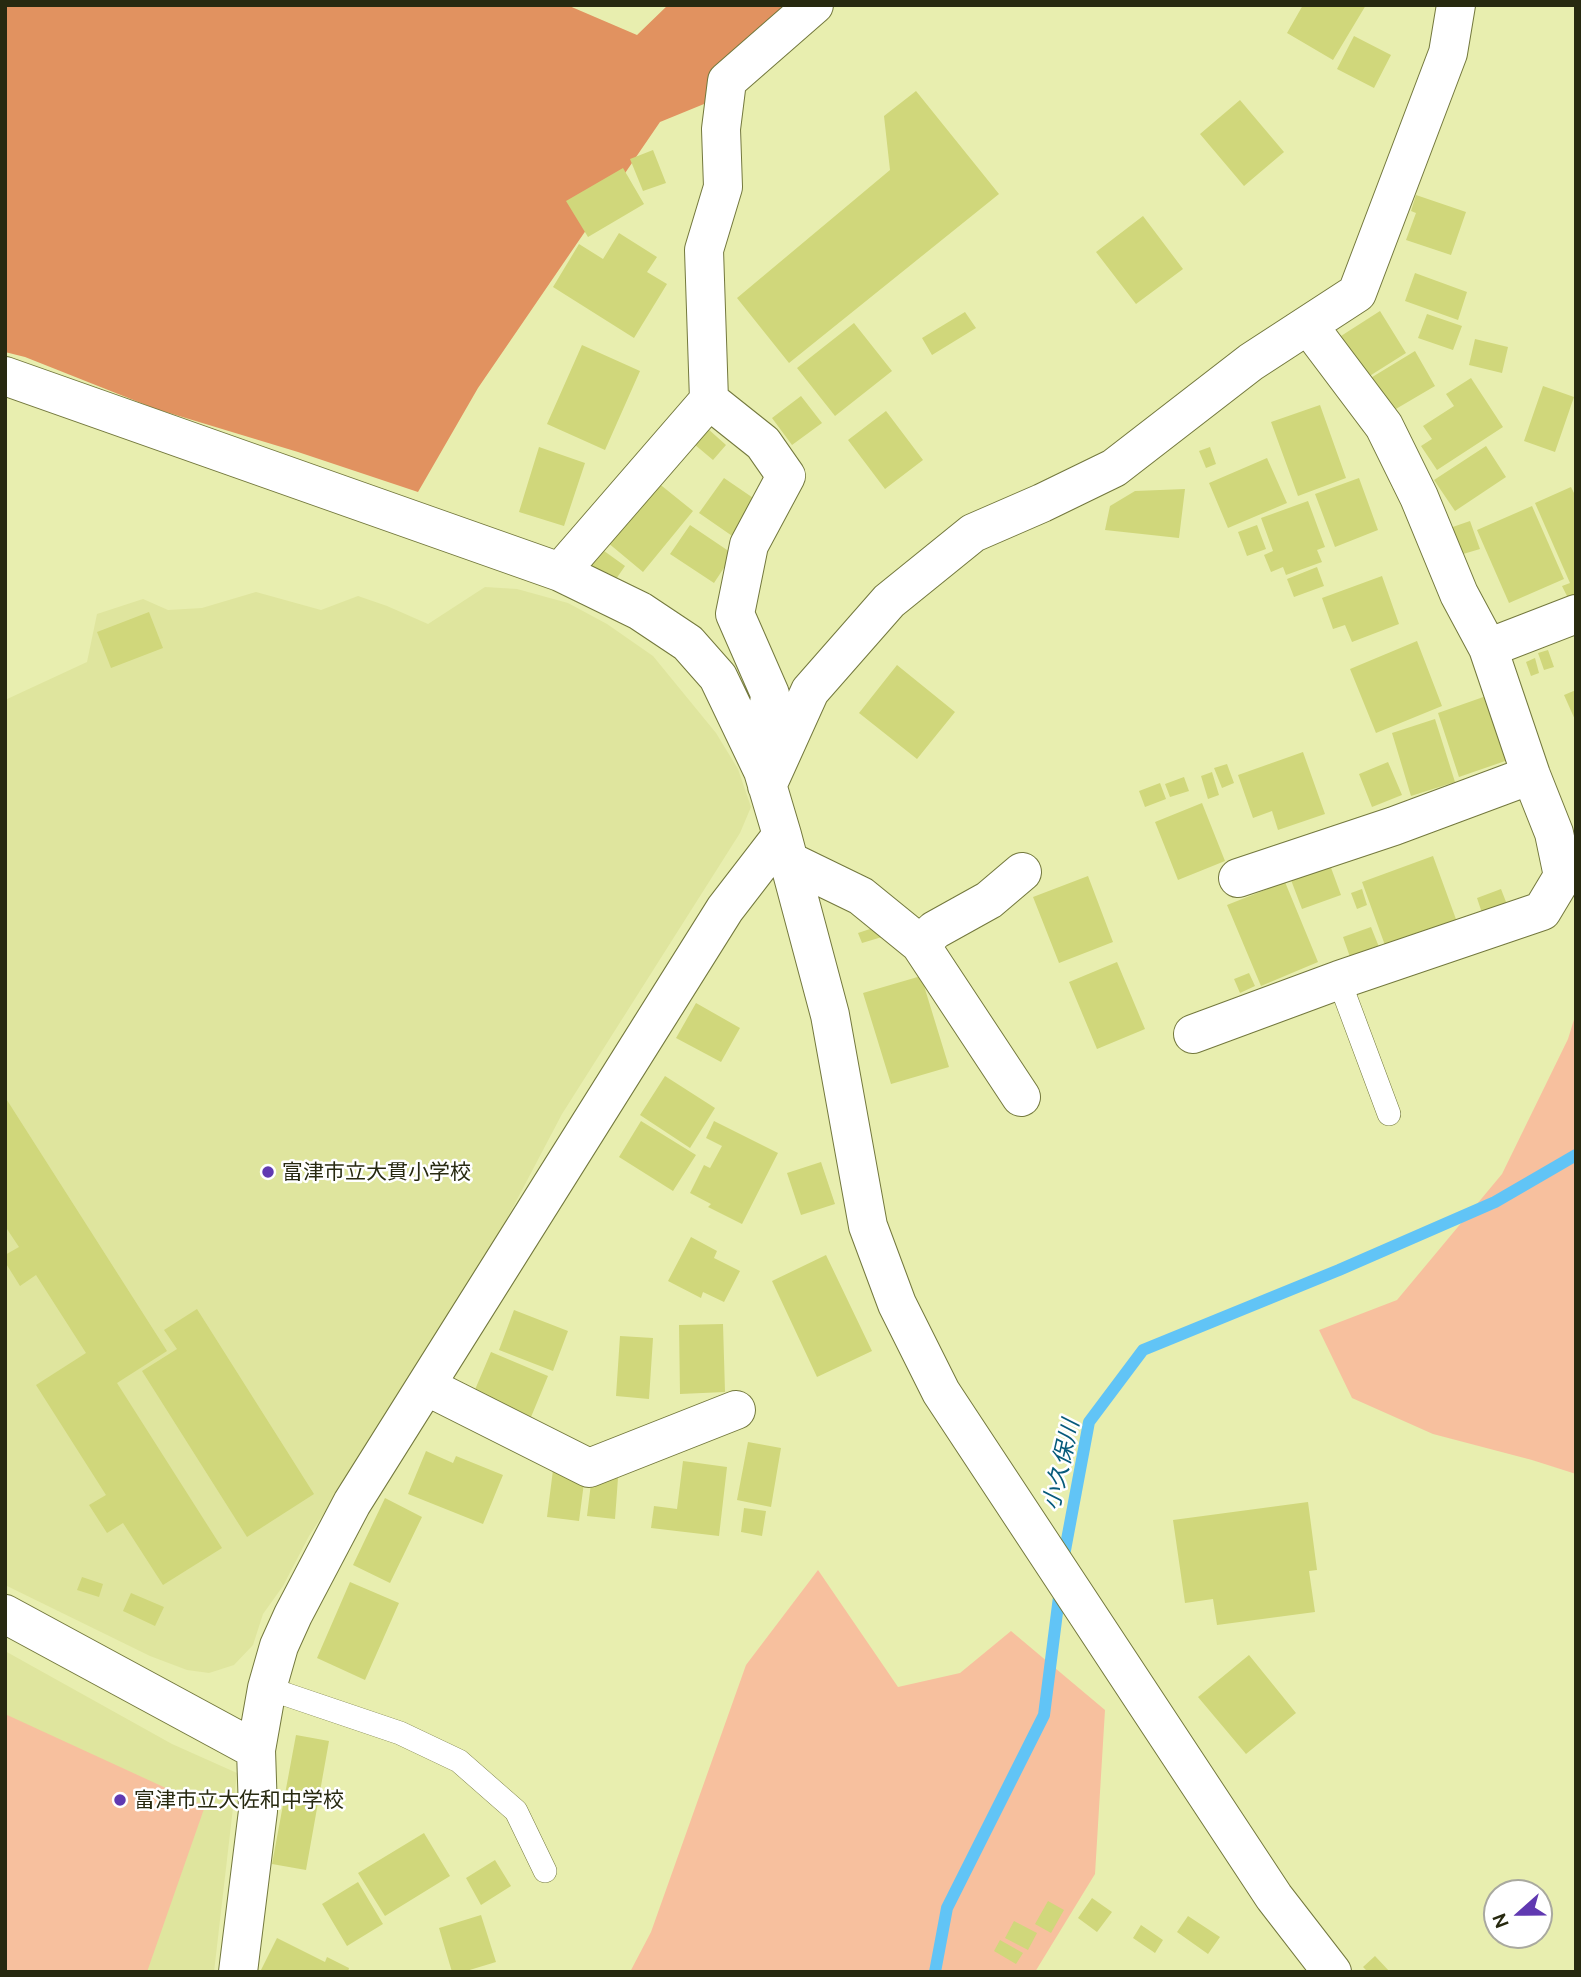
<!DOCTYPE html>
<html>
<head>
<meta charset="utf-8">
<style>
	body { margin:0 }
	#map { position:relative; width:1581px; height:1977px; overflow:hidden; background:#e8eeaf; font-family:Ubuntu,sans-serif }
	canvas { display:block }
	.frame { position:absolute; inset:0; border:7px solid #272910; pointer-events:none }
	.north { position:absolute; left:1483px; top:1879px; width:70px; height:70px; box-sizing:border-box; background:#fff; border:2px solid #a9a99f; border-radius:50%; rotate:249deg; font-size:19px; font-weight:700; line-height:28px; text-align:center; color:#272910 }
	.north::after { content:''; display:block; margin:auto; width:24px; height:32px; background:#6039b1; clip-path:polygon(50% 0,100% 100%,50% 72%,0 100%) }
</style>
</head>
<body>
<div id="map">
<canvas width="1581" height="1977"></canvas>
<div class="frame"></div>
<div class="north">N</div>
</div>
<script>
const ctx = document.querySelector('canvas').getContext('2d');
ctx.lineJoin = 'round';
function fill(path, color) { ctx.fillStyle = color; ctx.fill(path, 'evenodd'); }
const shape = rows => new Path2D(rows.map(r => 'M' + r).join(''));
function stroke(path, color, width, dash) { ctx.strokeStyle = color; ctx.lineWidth = width; ctx.lineCap = dash ? 'butt' : 'round'; ctx.setLineDash(dash || []); ctx.stroke(path); }
function label(font, color, halo, rows, align = 'center') {
  ctx.font = font + ' Ubuntu,"Noto Sans JP",sans-serif'; ctx.lineWidth = 5; ctx.setLineDash([]); ctx.textBaseline = 'middle'; ctx.strokeStyle = halo; ctx.fillStyle = color; for (const [text, x, y, turn = 0] of rows) {
    ctx.save(); ctx.translate(x, y); ctx.rotate((+turn || 0) * Math.PI / 180); ctx.textAlign = isNaN(turn) ? turn : align; if (halo) ctx.strokeText(text, 0, 0); ctx.fillText(text, 0, 0); ctx.restore();
  }
}
fill(shape([
	[485,587,517,589,568,603,607,624,653,656,716,733,738,769,751,807,740,833,562,1114,501,1230,417,1371,309,1536,283,1586,263,1614,253,1645,234,1665,209,1673,187,1670,150,1656,5,1585,5,700,87,662,97,614,143,599,168,610,202,608,256,592,321,610,358,596,387,606,428,624],
	[5,1651,172,1744,237,1773,214,1972,5,1972]
]), '#dfe59e');
fill(shape([
	[1576,1013,1576,1474,1532,1460,1433,1434,1352,1398,1319,1330,1397,1300,1502,1174,1568,1039],
	[818,1570,898,1687,960,1673,1011,1631,1105,1710,1095,1874,1035,1972,630,1972,651,1932,746,1665],
	[5,1714,205,1806,147,1972,5,1972]
]), '#f7c09e');
fill(shape([
	[5,5,567,5,637,35,668,5,788,5,778,21,704,104,660,122,478,388,418,492,298,452,156,409,25,357,5,352]
]), '#e19260');
stroke(shape([
	[1063,1561,1089,1422,1143,1350,1339,1270,1495,1202,1576,1155],
	[935,1972,947,1908,1044,1715,1060,1589]
]), '#61c4f6', 12);
fill(shape([
	[1303,5,1366,5,1333,60,1287,33],
	[1354,36,1391,55,1374,88,1337,69],
	[916,91,999,194,789,363,737,298,890,170,884,116],
	[1240,100,1284,152,1244,186,1200,134],
	[653,150,666,183,643,191,630,159],
	[623,168,644,204,588,237,566,201],
	[1416,195,1466,212,1451,255,1406,240,1416,213,1411,211],
	[1143,216,1183,269,1136,304,1096,252],
	[619,233,657,257,647,272,667,284,634,338,553,287,579,244,603,259],
	[1415,273,1467,292,1458,320,1405,301],
	[1380,311,1406,353,1368,377,1341,336],
	[965,312,976,328,932,355,922,338],
	[1427,314,1462,326,1453,350,1418,338],
	[854,323,892,371,835,416,797,368],
	[1475,339,1508,347,1502,373,1469,365],
	[582,345,640,371,605,450,547,424],
	[1415,351,1435,386,1389,413,1369,379],
	[1471,378,1503,427,1437,470,1421,446,1432,439,1423,426,1454,406,1446,394],
	[1543,386,1574,397,1555,452,1524,441],
	[801,396,822,423,792,445,772,418],
	[1320,405,1346,478,1298,496,1271,422],
	[886,411,923,460,885,489,848,440],
	[707,428,726,445,713,460,694,444],
	[1486,446,1506,477,1455,511,1434,480],
	[539,447,585,463,564,526,519,512],
	[1210,447,1216,464,1206,468,1199,451],
	[1267,458,1287,503,1228,528,1209,483],
	[724,478,762,504,738,540,699,513],
	[1359,478,1378,530,1335,547,1315,494],
	[657,482,693,511,643,572,607,542],
	[1571,487,1576,497,1576,595,1568,598,1562,586,1570,583,1535,503],
	[1185,489,1179,538,1105,530,1110,506,1135,491],
	[1308,501,1325,547,1317,550,1322,562,1286,575,1283,567,1271,572,1264,555,1273,551,1261,518],
	[1532,506,1564,579,1509,603,1477,530],
	[1470,521,1480,549,1453,557,1444,530],
	[690,525,733,554,714,583,670,554],
	[1257,525,1266,549,1247,556,1238,532],
	[600,548,625,566,614,582,589,565],
	[1317,567,1324,586,1294,597,1287,579],
	[1382,576,1399,624,1352,642,1345,625,1333,629,1322,598],
	[149,612,163,648,111,668,97,632],
	[1417,641,1442,706,1376,733,1350,669],
	[1548,650,1554,667,1544,670,1538,653],
	[1535,658,1539,673,1531,676,1526,662],
	[897,665,955,712,917,759,859,713],
	[1576,690,1576,722,1564,695],
	[1489,695,1511,759,1459,777,1438,713],
	[1435,719,1455,782,1411,796,1392,733],
	[1303,752,1325,814,1278,830,1272,811,1253,818,1238,775],
	[1388,762,1402,795,1372,807,1359,774],
	[1227,764,1234,783,1222,788,1214,768],
	[1212,772,1219,795,1208,799,1201,776],
	[1184,777,1189,791,1170,797,1165,784],
	[1160,783,1166,799,1145,807,1139,791],
	[1202,803,1225,861,1178,880,1155,822],
	[1433,856,1457,922,1386,948,1362,882],
	[1330,865,1341,895,1302,909,1291,880],
	[1088,876,1113,942,1059,963,1033,897],
	[1285,882,1318,962,1261,986,1227,905],
	[1362,889,1367,905,1357,909,1351,893],
	[1501,889,1508,907,1483,916,1477,898],
	[879,926,882,937,862,943,858,933],
	[1371,927,1379,947,1350,957,1343,937],
	[1117,962,1145,1029,1097,1049,1069,982],
	[1249,973,1255,986,1240,993,1234,979],
	[921,976,949,1067,891,1084,863,993],
	[696,1003,740,1028,721,1062,676,1038],
	[665,1076,715,1108,690,1148,640,1115],
	[5,1097,167,1351,117,1383,222,1548,163,1585,123,1523,107,1533,89,1505,106,1495,36,1385,86,1353,36,1275,20,1286,5,1262,5,1255,19,1247,5,1226],
	[641,1121,696,1155,673,1191,619,1157],
	[714,1121,778,1153,742,1224,708,1207,711,1204,690,1193,704,1165,710,1168,722,1146,706,1138],
	[821,1162,835,1204,801,1215,787,1173],
	[691,1237,717,1251,714,1258,740,1271,724,1302,703,1292,701,1298,668,1281],
	[826,1255,872,1351,817,1377,772,1281],
	[197,1309,314,1494,247,1537,142,1371,177,1349,164,1330],
	[514,1310,568,1331,553,1371,499,1350],
	[723,1324,725,1392,680,1394,679,1325],
	[620,1336,653,1338,649,1399,616,1396],
	[491,1352,548,1376,531,1417,474,1392],
	[748,1442,781,1448,771,1507,737,1500],
	[426,1451,453,1463,456,1456,503,1475,483,1524,408,1494],
	[683,1461,727,1467,719,1536,651,1528,654,1506,677,1509],
	[553,1470,585,1475,579,1521,547,1517],
	[592,1475,618,1478,615,1519,587,1516],
	[385,1498,422,1517,390,1583,353,1565],
	[1308,1502,1317,1570,1309,1571,1315,1612,1217,1625,1213,1599,1185,1603,1173,1520],
	[744,1508,766,1511,762,1536,741,1532],
	[82,1577,103,1584,99,1597,77,1590],
	[350,1582,399,1603,365,1680,317,1658],
	[131,1593,164,1607,155,1626,123,1611],
	[1249,1655,1296,1713,1246,1754,1198,1697],
	[296,1735,329,1741,306,1870,272,1864],
	[424,1833,450,1876,385,1916,358,1873],
	[495,1860,511,1886,481,1905,466,1878],
	[358,1882,383,1924,347,1946,322,1904],
	[1092,1898,1112,1912,1097,1932,1078,1918],
	[1048,1901,1064,1910,1051,1933,1035,1924],
	[481,1915,496,1962,463,1972,452,1972,439,1928],
	[1188,1916,1220,1937,1208,1954,1177,1932],
	[1014,1921,1037,1933,1028,1950,1005,1938],
	[1141,1925,1163,1940,1155,1953,1133,1938],
	[277,1938,325,1962,327,1957,349,1968,348,1972,260,1972],
	[1000,1940,1023,1953,1016,1964,994,1951],
	[1375,1956,1390,1972,1368,1972,1363,1967]
]), '#d0d77b');
const service = shape([
	[1339,980,1389,1114],
	[267,1688,400,1733,459,1761,516,1811,545,1871]
]);
const minor = shape([
	[5,376,560,572,640,611,688,643,718,677,763,771,782,835,830,1015,868,1226,897,1304,941,1392,1274,1897,1332,1972],
	[560,572,709,400],
	[1488,648,1576,614],
	[763,769,770,694,735,614,749,545,786,476,763,443,709,400,704,250,723,187,721,129,727,81,814,5],
	[767,786,810,691,889,601,973,533,1042,503,1114,468,1251,362,1357,293,1448,53,1456,5],
	[789,861,861,896,920,944,1021,1097],
	[1238,878,1394,826,1531,775],
	[920,944,935,930,989,900,1022,872],
	[1193,1034,1339,980,1542,911,1563,876,1554,833,1531,775,1488,648,1459,594,1419,497,1384,426,1308,325],
	[426,1386,589,1468,736,1410],
	[5,1614,256,1750],
	[238,1972,258,1811,256,1750,267,1688,279,1646,293,1615,352,1503,725,909,782,835]
]);
stroke(service, '#73783d', 24);
stroke(minor, '#73783d', 40);
stroke(service, '#fff', 23);
stroke(minor, '#fff', 38);
for (const [x, y, r, color] of [
	[268,1172,7,"#6039b1"],
	[120,1800,7,"#6039b1"]
]) { const dot = new Path2D(); dot.arc(x, y, r, 0, 2 * Math.PI); ctx.fillStyle = color; ctx.fill(dot); stroke(dot, '#fff', 2.5); }
label('21px', '#272910', '#fff', [
	["富津市立大貫小学校",282,1172],
	["富津市立大佐和中学校",134,1800]
], 'left');
label('italic 23px', '#065a7a', '#fff', [
	["小久保川",1061,1465,-77]
]);
</script>
</body>
</html>
